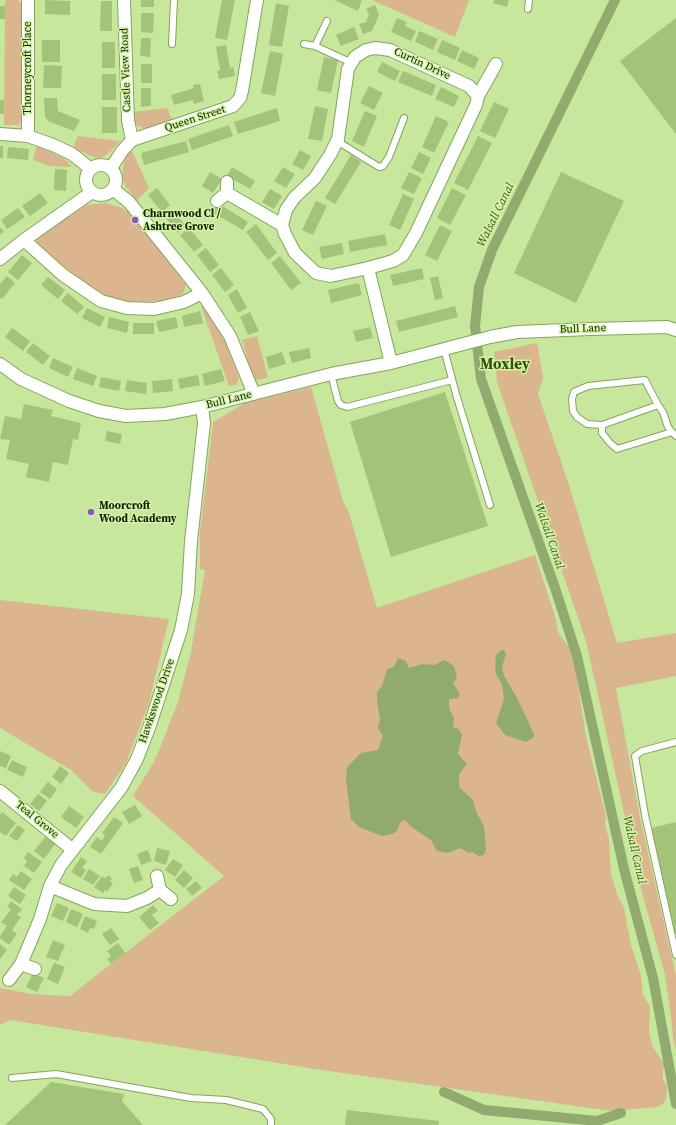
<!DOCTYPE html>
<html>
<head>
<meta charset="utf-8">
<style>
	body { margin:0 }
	canvas { display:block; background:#c6e79c }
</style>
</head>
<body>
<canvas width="676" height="1125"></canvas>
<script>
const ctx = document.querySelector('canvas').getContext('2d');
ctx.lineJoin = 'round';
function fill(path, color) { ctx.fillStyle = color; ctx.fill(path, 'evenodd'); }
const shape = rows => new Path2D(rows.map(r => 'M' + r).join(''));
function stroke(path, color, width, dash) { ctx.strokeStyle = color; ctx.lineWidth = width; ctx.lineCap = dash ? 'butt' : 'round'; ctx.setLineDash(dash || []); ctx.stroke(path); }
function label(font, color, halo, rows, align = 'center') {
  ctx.font = font + ' "Source Serif 4",serif'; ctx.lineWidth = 3; ctx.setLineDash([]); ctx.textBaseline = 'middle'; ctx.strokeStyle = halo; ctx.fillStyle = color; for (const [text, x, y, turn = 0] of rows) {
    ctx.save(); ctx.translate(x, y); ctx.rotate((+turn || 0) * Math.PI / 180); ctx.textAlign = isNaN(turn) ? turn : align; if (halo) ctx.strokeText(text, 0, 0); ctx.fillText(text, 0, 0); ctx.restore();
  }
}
fill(shape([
	[5,0,18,0,22,5,22,118,19,125,4,125],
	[372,0,469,0,455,37],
	[167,108,172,120,145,129,136,125,135,122,133,112],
	[78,136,120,141,111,151,103,157,96,158,73,148],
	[37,145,65,159,72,167,49,166,33,160],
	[131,149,149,188,136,201,125,185,122,177,125,157],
	[106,203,122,208,131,214,186,285,183,294,168,300,129,303,100,295,36,244,38,236,86,205],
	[201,306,206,307,221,331,239,378,236,385,229,386],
	[257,336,268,378,255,380,252,376,242,340],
	[537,343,543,378,538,394,569,485,617,643,676,633,676,676,616,688,640,818,676,976,676,1050,673,1038,671,1016,665,975,640,885,586,641,497,382,494,352],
	[311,387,343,501,349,513,377,608,535,555,555,616,558,632,573,653,586,737,606,816,605,824,609,840,611,874,617,894,624,908,631,945,641,976,643,995,650,1007,649,1030,652,1046,665,1065,663,1070,663,1080,667,1086,666,1099,664,1103,658,1107,611,1111,322,1070,10,1020,0,1025,0,988,31,994,70,996,224,876,133,796,155,760,162,743,178,702,191,652,205,570,200,569,200,532,213,422,245,403],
	[0,600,169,619,149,703,126,763,105,794,93,792,71,770,0,728]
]), '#dab58e');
fill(shape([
	[501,650,504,650,506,654,502,667,504,676,517,698,534,734,533,738,526,742,505,735,496,723,504,699,502,685,496,674,495,667,496,655],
	[398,658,406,661,409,668,423,664,434,665,445,660,454,666,457,678,453,683,460,694,458,698,449,699,449,708,454,718,453,727,459,729,462,735,458,754,467,764,459,774,459,784,460,788,473,800,477,814,484,826,486,849,484,855,479,856,472,852,469,853,460,848,448,853,437,851,431,840,410,826,405,820,401,821,397,831,392,834,382,836,359,827,351,819,346,780,347,767,361,753,378,750,383,736,378,728,380,719,377,701,377,692,382,686,387,669,394,667]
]), '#91aa70');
stroke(shape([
	[615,0,492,250,479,287,475,326,481,379,555,588,577,656,624,869,653,978,676,1104],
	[444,1092,484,1110,597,1121,621,1113]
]), '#91aa70', 10);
fill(shape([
	[45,0,70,1,70,15,45,14],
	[141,0,154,0,154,7,141,7],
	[222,0,235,0,227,40,215,38],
	[334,0,362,0,358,11],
	[494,0,509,0,507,7,493,3],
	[101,1,112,1,112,31,100,31],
	[276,3,289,6,282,47,269,45],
	[375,5,379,15,372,31,363,34,359,24,366,22,369,14,366,9],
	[0,6,5,6,5,19,0,19],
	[141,13,154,13,153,33,141,32],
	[397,18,407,22,405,26,416,31,411,41,391,32],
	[676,18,676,134,620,61],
	[354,27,359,39,341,46,336,35],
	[419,31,438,39,433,50,415,42],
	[141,38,151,38,150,57,140,56],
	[42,40,60,40,60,62,42,62],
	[442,40,460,48,455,60,437,52],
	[102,42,115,42,115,68,102,68],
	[226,45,230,68,233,67,235,76,219,79,217,71,220,70,216,47],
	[462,50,479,58,474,69,457,61],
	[270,51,283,54,275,96,261,93],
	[324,57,338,60,331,93,317,90],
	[382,62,400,71,395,81,377,72],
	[141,64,152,64,152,83,141,83],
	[44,65,62,66,61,88,43,88],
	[403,71,436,85,432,96,398,82],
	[102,74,116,74,116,100,102,100],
	[200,84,204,101,194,104,193,100,174,105,171,95,194,88,193,85],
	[369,86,383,93,374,110,360,103],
	[441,87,459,96,454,107,435,99],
	[141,88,151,88,151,106,141,107],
	[44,98,57,98,58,111,80,120,74,131,48,121,45,117],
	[0,100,4,100,4,114,0,114],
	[494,102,509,109,495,138,480,131],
	[315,106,328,109,322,141,308,139],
	[102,107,117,107,117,133,102,133],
	[277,108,280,121,238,134,234,122],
	[365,111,377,116,364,147,352,141],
	[436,116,449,122,434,153,422,147],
	[229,125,233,136,192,150,188,139],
	[478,136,492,143,468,190,454,183],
	[186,141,189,152,144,165,141,153],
	[0,146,3,146,3,158,0,158],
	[8,147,29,149,28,160,7,158],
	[300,150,311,156,303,170,292,164],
	[419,152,431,158,423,174,411,168],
	[351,155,361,162,335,204,325,198],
	[232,167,255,181,250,189,227,176],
	[283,167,295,174,286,188,274,181],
	[55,169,67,170,66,191,54,190],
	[210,172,222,179,213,193,202,186],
	[409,172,422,178,414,194,401,188],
	[561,172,624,201,576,303,514,273],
	[157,188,170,205,162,212,148,195],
	[452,188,466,195,450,225,437,218],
	[270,189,282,196,274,209,262,202],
	[40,193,48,203,30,216,22,206],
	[403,194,414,199,400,230,389,225],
	[316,201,327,206,313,235,302,230],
	[216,202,248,222,243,230,210,211],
	[18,208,25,217,7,229,1,220],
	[172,210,186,226,178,233,164,216],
	[256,224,277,253,268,260,246,232],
	[440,225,452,231,437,261,425,255],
	[0,227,4,232,0,235],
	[189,228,203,245,194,252,180,235],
	[385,234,387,245,350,252,348,241],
	[342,243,344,254,322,259,319,247],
	[206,248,219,265,210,272,197,255],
	[22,255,32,263,18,280,8,272],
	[280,256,301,283,291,290,271,263],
	[221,268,234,285,225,292,212,275],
	[422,268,424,279,393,286,390,275],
	[7,276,15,283,2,299,0,298,0,284],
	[438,276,443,298,435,300,430,278],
	[48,277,65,290,58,299,41,285],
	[359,283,362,295,331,303,328,290],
	[237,289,247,308,238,313,228,295],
	[68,293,84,307,77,314,61,301],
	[455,306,458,317,399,332,396,321],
	[87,308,105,317,100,327,82,318],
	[200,311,203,323,184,327,182,316],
	[250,312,259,331,248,335,240,317],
	[109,317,129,322,127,333,107,328],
	[176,317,178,328,159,332,156,321],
	[133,323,154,323,154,334,133,334],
	[370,327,373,338,356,342,353,331],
	[12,328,30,341,23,351,5,337],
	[33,343,50,356,43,365,26,352],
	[309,348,311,358,292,363,289,352],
	[282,352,286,364,269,369,266,357],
	[53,358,73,367,68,377,49,368],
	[77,368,97,376,93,386,73,379],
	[221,369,225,381,205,386,202,374],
	[198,375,200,385,180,389,178,379],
	[101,377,121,381,119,391,99,387],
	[172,379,173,391,153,393,152,381],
	[127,380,147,383,146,394,125,391],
	[445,392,488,526,391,557,350,422],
	[24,404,53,410,51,416,81,423,78,440,73,439,68,465,53,462,49,482,26,477,29,464,6,459,10,440,0,439,5,416,21,419],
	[107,431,122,434,120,444,105,441],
	[0,751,11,756,6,768,0,766],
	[12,760,27,767,23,777,7,770],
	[60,766,69,773,61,784,52,777],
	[48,782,57,789,50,799,40,792],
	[38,794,47,801,39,811,30,804],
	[135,805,142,816,129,824,122,812],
	[69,806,84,817,76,828,61,817],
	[2,812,16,823,6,836,0,832,0,815],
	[114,817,123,823,101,854,90,847,97,837,102,841,105,835,102,833],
	[676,822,676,934,675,934,651,828],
	[18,825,25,830,17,841,9,836],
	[45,837,55,844,44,859,34,851],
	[157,848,170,851,166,865,154,861],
	[148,850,152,861,141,865,137,854],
	[28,852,42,862,34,873,24,866,27,861,24,858],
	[81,857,87,861,82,868,86,870,81,878,71,872],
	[173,859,183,865,175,877,165,870],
	[138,866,143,880,134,883,129,869],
	[89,869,100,876,93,885,83,879],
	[184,870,193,878,184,888,175,880],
	[21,871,32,879,24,890,9,880,13,874,17,877],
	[109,875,112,879,110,881,113,883,107,892,105,890,103,893,94,887,102,876,105,878],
	[196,881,202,888,192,896,186,889],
	[14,887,26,895,20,904,8,896],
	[11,901,22,909,17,915,21,917,12,930,17,934,9,945,0,938,0,936,7,926,1,922,11,910,7,907],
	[57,903,69,908,63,921,51,916],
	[153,905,158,911,152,915,159,923,150,930,139,917],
	[71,909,83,914,77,927,66,922],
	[85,916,97,921,94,929,90,928,88,933,80,929],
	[111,928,119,939,110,945,102,934],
	[53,940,65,945,58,961,46,957],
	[118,943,125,953,111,964,107,959,111,956,107,951],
	[0,944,7,950,0,959],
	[54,963,65,967,58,984,47,979],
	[33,973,44,978,37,992,26,987],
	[51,1082,124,1094,122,1101,143,1125,5,1125],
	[347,1110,439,1121,439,1125,345,1125]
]), '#a3c379');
const lane = shape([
	[528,9,529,0],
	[172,44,174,0],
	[304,44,315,46,352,63],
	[315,46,327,21],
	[337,141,379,167,383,166,389,157,404,118],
	[444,349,456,394,490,505],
	[331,374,338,401,341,405,347,407,452,380],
	[658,405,602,425,587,424,577,417,573,411,572,399,574,392,588,386,645,380,658,405,663,412,668,427,672,432],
	[602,425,602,433,610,443,617,449,672,432,676,436],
	[676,742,642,751,635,756,645,815,676,955],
	[12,1078,56,1074,191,1098,226,1100,263,1109,271,1119,271,1125]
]);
const street = shape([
	[28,0,28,136],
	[124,0,128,120,132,140],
	[478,96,496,64],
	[0,134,28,136,53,145,72,154,91,169],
	'86 180a15 15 0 1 1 30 0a15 15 0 1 1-30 0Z',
	[111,168,122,151,132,140,233,106,240,98,242,91,257,0],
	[113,189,129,202,202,293,230,336,254,394],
	[227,193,282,225],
	[217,201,227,193,227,182],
	[24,240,63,275,101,301,127,308,154,309,184,302,202,293],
	[0,259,24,240,92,192],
	[368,268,393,261,403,255,416,233,476,105,478,96,469,86,390,50,375,48,366,50,355,57,348,69,338,139,330,155,315,178,294,198,286,210,282,225,285,234,295,253,316,273,331,276,368,268,391,363],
	[0,364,21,379,69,401,99,411,126,416,165,414,202,407,331,374,391,363,490,337,517,332,590,329,667,327,676,330],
	[0,791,73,850],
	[157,876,160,890],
	[50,886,94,904,127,906,147,898,160,890,171,899],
	[35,969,21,964,40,919,50,886,61,865,121,788,137,759,150,725,181,630,188,594,191,541,204,423,202,407],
	[9,980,21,964]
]);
stroke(lane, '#85a45c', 8);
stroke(street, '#85a45c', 14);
stroke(lane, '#fff', 6);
stroke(street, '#fff', 12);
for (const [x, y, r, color] of [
	[135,220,4,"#9351c6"],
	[91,512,4,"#9351c6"]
]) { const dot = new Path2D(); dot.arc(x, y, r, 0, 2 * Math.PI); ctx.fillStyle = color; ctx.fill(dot); stroke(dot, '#d3f4a8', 1.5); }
label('11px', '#131e02', '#d3f4a8', [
	["Curtin Drive",422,64,25],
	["Thorneycroft Place",28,68,-90],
	["Castle View Road",126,70,-92],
	["Queen Street",195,119,-18],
	["Bull Lane",583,329,-2],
	["Bull Lane",229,400,-14],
	["Hawkswood Drive",157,701,-71],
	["Teal Grove",37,820,39]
]);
label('bold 11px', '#131e02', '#d3f4a8', [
	["Charnwood Cl /",143,214],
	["Ashtree Grove",143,227],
	["Moorcroft",99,506],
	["Wood Academy",99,519]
], 'left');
label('italic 12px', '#3f5618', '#d3f4a8', [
	["Walsall Canal",496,215,-64],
	["Walsall Canal",549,536,71],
	["Walsall Canal",634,850,77]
]);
label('bold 15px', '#365000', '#d3f4a8', [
	["Moxley",505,365]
]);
</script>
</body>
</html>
